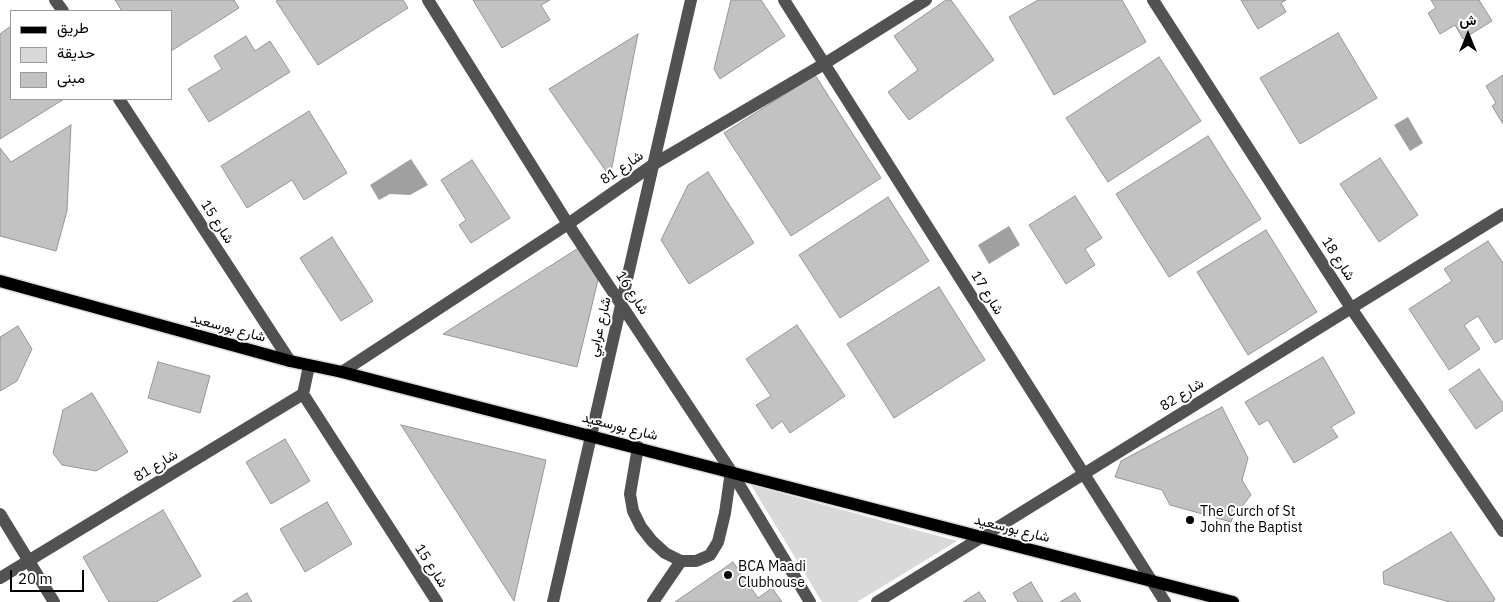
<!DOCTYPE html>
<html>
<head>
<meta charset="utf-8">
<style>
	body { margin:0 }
	#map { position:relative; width:1503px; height:602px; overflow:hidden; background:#fff; font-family:"IBM Plex Sans",Vazirmatn,sans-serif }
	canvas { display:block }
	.legend { position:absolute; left:10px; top:10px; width:162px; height:90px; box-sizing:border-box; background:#fff; border:1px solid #999; margin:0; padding:6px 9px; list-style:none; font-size:15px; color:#000 }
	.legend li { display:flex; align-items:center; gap:10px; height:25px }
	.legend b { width:25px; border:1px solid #999 }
	.north { position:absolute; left:1443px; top:10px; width:50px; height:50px; -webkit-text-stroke:4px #fff; paint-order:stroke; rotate:0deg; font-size:14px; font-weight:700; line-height:20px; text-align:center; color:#000 }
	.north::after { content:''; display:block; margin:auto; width:18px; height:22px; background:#000; clip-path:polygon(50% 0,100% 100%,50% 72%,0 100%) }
	.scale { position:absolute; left:10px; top:570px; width:74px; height:22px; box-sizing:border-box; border:2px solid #000; border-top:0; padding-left:6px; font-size:15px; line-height:18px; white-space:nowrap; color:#000; -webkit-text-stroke:4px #fff; paint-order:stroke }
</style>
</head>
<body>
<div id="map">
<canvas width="1503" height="602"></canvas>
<ul class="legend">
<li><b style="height:6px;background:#000"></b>طريق</li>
<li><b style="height:14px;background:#d9d9d9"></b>حديقة</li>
<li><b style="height:14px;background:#c2c2c2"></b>مبنى</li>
</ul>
<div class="north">ش</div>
<div class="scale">20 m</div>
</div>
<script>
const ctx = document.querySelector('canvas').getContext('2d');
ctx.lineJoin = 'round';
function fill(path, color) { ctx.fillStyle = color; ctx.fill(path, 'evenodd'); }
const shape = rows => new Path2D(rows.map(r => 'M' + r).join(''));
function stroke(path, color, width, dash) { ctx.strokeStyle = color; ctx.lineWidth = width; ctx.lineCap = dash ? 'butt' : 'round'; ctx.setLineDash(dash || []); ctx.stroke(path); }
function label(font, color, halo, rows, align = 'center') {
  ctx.font = font + ' "IBM Plex Sans",Vazirmatn,sans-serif'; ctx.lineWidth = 4; ctx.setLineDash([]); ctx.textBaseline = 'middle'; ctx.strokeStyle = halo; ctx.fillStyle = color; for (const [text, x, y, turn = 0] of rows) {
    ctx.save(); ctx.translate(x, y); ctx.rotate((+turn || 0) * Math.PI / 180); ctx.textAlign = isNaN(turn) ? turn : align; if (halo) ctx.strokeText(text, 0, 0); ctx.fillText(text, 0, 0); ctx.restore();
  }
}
fill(shape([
	[751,485,957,541,857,602,822,602]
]), '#d9d9d9');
fill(shape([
	[1408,117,1423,143,1410,151,1394,125],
	[411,159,428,185,410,195,390,194,379,200,370,185],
	[1009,226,1020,245,989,264,978,245]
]), '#a0a0a0');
const building = shape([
	[115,0,234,0,239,8,171,51,171,11,122,11,115,0],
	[278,0,403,0,408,8,318,65,276,1,278,0],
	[473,0,550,0,541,5,550,20,502,48,473,0],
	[731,0,761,0,785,36,720,79,714,69,731,0],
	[946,0,951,0,994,60,909,120,888,92,918,70,894,36,946,0],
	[1038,0,1122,0,1146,42,1054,95,1009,17,1038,0],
	[1241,0,1286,0,1281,3,1286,12,1258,29,1241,0],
	[1431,0,1479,0,1492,21,1463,39,1455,25,1440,34,1428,13,1436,8,1431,0],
	[11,26,11,99,64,99,0,139,0,34,11,26],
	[1338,33,1377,98,1300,144,1260,78,1338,33],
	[638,34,610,177,549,89,638,34],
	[246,36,255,51,270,41,290,72,209,122,188,89,222,69,214,56,246,36],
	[1159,57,1201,121,1108,182,1066,118,1159,57],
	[815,75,881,178,791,236,724,133,815,75],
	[1503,75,1503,124,1492,106,1496,103,1486,86,1503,75],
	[309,111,347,173,304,200,292,180,247,208,221,166,309,111],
	[71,125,67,211,56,251,0,236,0,148,11,162,71,125],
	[1208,136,1261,219,1169,277,1116,194,1208,136],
	[1380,158,1418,215,1379,242,1340,184,1380,158],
	[472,160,510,218,471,243,459,225,466,220,441,180,472,160],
	[708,172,754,243,689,284,661,240,688,185,708,172],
	[1075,196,1102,238,1085,249,1095,265,1066,284,1029,225,1075,196],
	[888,197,929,261,840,318,799,255,888,197],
	[1266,230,1317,312,1248,355,1197,272,1266,230],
	[332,237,373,301,341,321,300,258,332,237],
	[1488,241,1503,263,1503,338,1495,343,1478,316,1464,325,1480,349,1449,370,1409,309,1452,281,1444,269,1488,241],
	[580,247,598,280,577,367,443,334,580,247],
	[939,287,985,360,894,418,847,344,939,287],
	[797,325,845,396,790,433,782,421,772,429,756,405,771,396,746,359,797,325],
	[18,326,32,349,17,381,0,391,0,337,18,326],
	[1323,357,1355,413,1331,427,1338,437,1294,463,1268,420,1259,425,1245,402,1323,357],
	[158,362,210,376,200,413,148,398,158,362],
	[1479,369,1503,403,1503,410,1476,429,1449,390,1479,369],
	[92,393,128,452,96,471,62,465,53,453,63,410,92,393],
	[1222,407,1248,458,1242,480,1251,495,1232,519,1231,522,1170,505,1162,490,1115,477,1121,461,1222,407],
	[401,425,546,460,514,601,401,425],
	[285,439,310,481,271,504,246,462,285,439],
	[327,502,352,544,305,572,280,529,327,502],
	[163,510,201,576,156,602,109,602,83,557,163,510],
	[1451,532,1495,599,1493,602,1450,602,1384,584,1383,572,1451,532],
	[733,562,758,598,772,588,782,602,675,602,733,562],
	[1031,582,1043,602,1018,602,1013,593,1031,582],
	[979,592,986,602,963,602,979,592],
	[247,593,252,602,232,602,247,593],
	[1075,593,1081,602,1060,602,1075,593]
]);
fill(building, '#c2c2c2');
stroke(building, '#969696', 1);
const major = shape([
	[0,281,290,361,342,372,1233,602]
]);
stroke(major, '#dbdbdb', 15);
stroke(shape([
	[55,0,63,11],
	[428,0,568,224,731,471,810,602],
	[784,0,1165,602],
	[1153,0,1351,308,1503,531],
	[119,99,290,361],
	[342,372,568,224,654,164,824,64,926,0],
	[303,394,437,602],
	[638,447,630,494,633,511,641,527,652,541,665,553,681,561,696,561,710,555,718,542,725,513,731,471],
	[0,514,54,602],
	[0,578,303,394,309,366],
	[553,602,691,0],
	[653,602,681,561],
	[877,602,1503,214]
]), '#525252', 12);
stroke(major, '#000', 12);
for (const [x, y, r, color] of [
	[1190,520,5,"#000"],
	[728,575,5,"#000"]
]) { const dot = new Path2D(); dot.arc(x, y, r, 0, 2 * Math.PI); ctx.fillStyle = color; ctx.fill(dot); stroke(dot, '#fff', 2); }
label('14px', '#000', '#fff', [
	["شارع 81",622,168,-34],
	["شارع 15",217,222,57],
	["شارع 18",1338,259,57],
	["شارع 16",632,293,57],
	["شارع 17",987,293,58],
	["شارع عرابي",600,327,-77],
	["شارع بورسعيد",228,328,15],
	["شارع 82",1182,395,-32],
	["شارع بورسعيد",620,427,14],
	["شارع 81",156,466,-31],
	["شارع بورسعيد",1012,529,14],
	["شارع 15",431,566,57]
]);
label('14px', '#000', '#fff', [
	["The Curch of St",1200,512],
	["John the Baptist",1200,528],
	["BCA Maadi",738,567],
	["Clubhouse",738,583]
], 'left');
</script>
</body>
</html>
